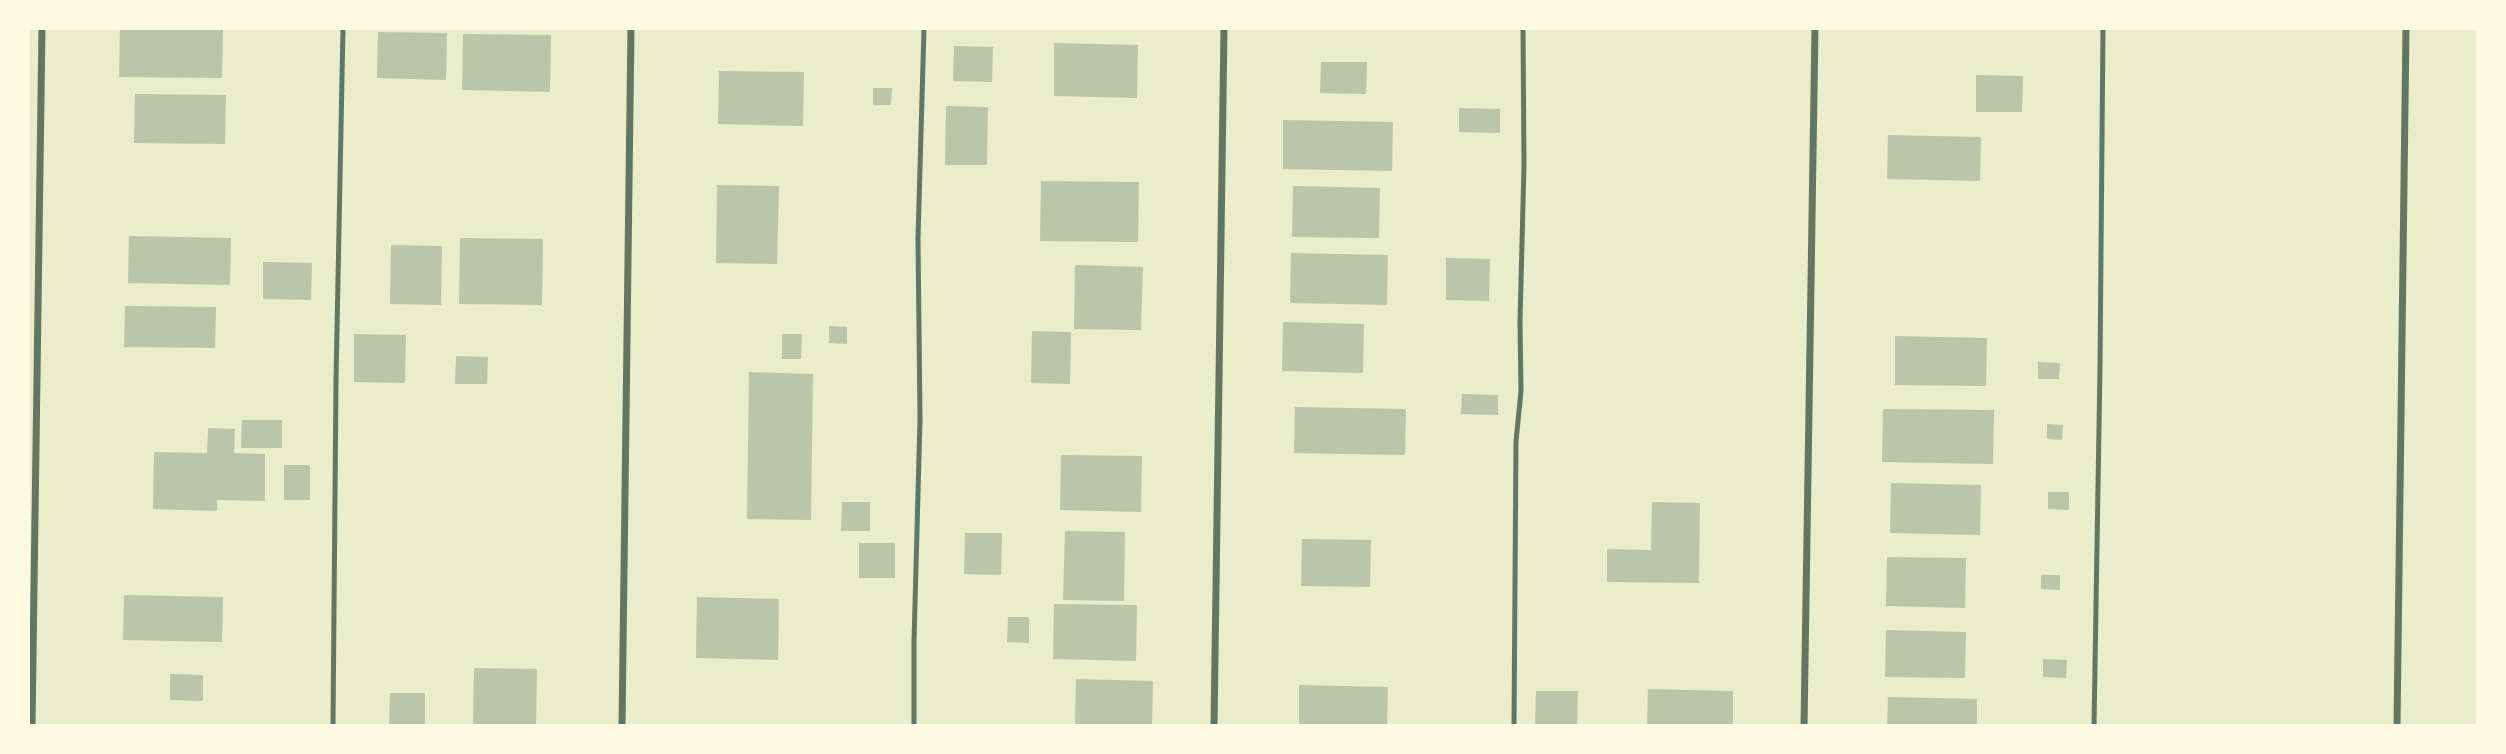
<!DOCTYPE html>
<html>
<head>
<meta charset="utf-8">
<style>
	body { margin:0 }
	#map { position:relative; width:2506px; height:754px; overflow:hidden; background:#e9edc9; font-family:"PT Sans Narrow",sans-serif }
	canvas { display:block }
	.frame { position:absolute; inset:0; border:30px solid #fefae0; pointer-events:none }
</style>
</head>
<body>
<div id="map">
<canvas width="2506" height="754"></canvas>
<div class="frame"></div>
</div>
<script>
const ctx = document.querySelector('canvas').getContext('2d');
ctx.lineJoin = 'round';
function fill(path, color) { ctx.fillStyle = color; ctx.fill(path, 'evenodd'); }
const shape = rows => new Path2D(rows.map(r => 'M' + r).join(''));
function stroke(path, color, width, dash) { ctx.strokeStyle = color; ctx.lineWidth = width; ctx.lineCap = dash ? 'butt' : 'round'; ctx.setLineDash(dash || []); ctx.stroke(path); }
fill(shape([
	[120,28,223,29,222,78,119,77],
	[378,32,447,33,446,80,377,78],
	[463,34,551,35,550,92,462,90],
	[1054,43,1138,45,1137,98,1054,96],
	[954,46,993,47,992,82,953,81],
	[1321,62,1367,62,1366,94,1320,93],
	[719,71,804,72,803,126,718,124],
	[1976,75,2023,76,2022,112,1976,112],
	[873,88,892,88,891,105,873,105],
	[135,94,226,95,225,144,134,143],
	[946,106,988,107,987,165,945,165],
	[1459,108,1500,109,1500,133,1459,132],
	[1283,120,1393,122,1392,171,1283,169],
	[1888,135,1981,137,1980,181,1887,179],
	[1041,181,1139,182,1138,242,1040,241],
	[717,185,779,186,777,264,716,263],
	[1293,186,1380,188,1379,238,1292,237],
	[129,236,231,238,230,285,128,283],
	[460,238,543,239,542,305,459,304],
	[391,245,442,246,441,305,390,304],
	[1291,253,1388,255,1387,305,1290,303],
	[1446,258,1490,259,1489,301,1446,300],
	[263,262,312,263,311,300,263,299],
	[1075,265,1143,267,1141,330,1074,329],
	[125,306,216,307,215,348,124,347],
	[1283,322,1364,324,1363,373,1282,371],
	[829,326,847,327,847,344,829,343],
	[1032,331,1071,332,1070,384,1031,383],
	[354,334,406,335,405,383,354,382],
	[782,334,802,334,801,359,782,359],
	[1895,336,1987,338,1986,386,1895,385],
	[456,356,488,357,487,384,455,384],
	[2038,362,2060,363,2059,379,2038,379],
	[749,372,813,374,811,520,747,519],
	[1462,394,1498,395,1498,415,1461,414],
	[1295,407,1406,409,1405,455,1294,453],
	[1883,409,1994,410,1993,464,1882,462],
	[242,420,282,420,282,448,241,448],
	[2047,424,2063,425,2062,440,2047,439],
	[208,428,235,429,234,453,265,454,265,501,217,500,217,511,153,509,154,452,207,453],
	[1061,455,1142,456,1141,512,1060,510],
	[284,465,310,465,310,500,284,500],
	[1891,483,1981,485,1980,535,1890,533],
	[2048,492,2069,492,2069,510,2048,509],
	[842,502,870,502,870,531,841,531],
	[1652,502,1700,503,1699,583,1607,582,1607,549,1651,550],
	[1065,531,1125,532,1124,601,1063,600],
	[965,533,1002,533,1001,575,964,574],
	[1302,539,1371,540,1370,587,1301,586],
	[859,543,895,543,895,578,859,578],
	[1887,557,1966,558,1965,608,1886,606],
	[2041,575,2060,575,2060,590,2041,589],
	[124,595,223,597,222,642,123,640],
	[697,597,779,599,778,660,696,658],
	[1054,604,1137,605,1136,661,1053,659],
	[1008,617,1029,617,1029,643,1007,642],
	[1886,630,1966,632,1965,678,1885,677],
	[2043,659,2067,660,2066,678,2043,677],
	[474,668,537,669,536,726,473,726],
	[170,674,203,675,203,701,170,700],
	[1076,679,1153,681,1152,725,1075,724],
	[1299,685,1388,687,1387,726,1299,726],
	[1648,689,1733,691,1733,726,1647,726],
	[1536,691,1578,691,1577,726,1535,726],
	[390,693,425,693,425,726,389,726],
	[1888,697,1977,699,1977,726,1887,726]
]), '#bcc5a7');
stroke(shape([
	[333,726,336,380,343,28],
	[914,726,914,641,920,420,918,238,924,28],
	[1514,726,1516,441,1521,391,1520,321,1524,165,1523,28],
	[2094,726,2100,367,2103,28]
]), '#617663', 5);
stroke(shape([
	[32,726,42,28],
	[622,726,631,28],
	[1214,726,1224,28],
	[1804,726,1815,28],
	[2397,726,2406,28]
]), '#617663', 7);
</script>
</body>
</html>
